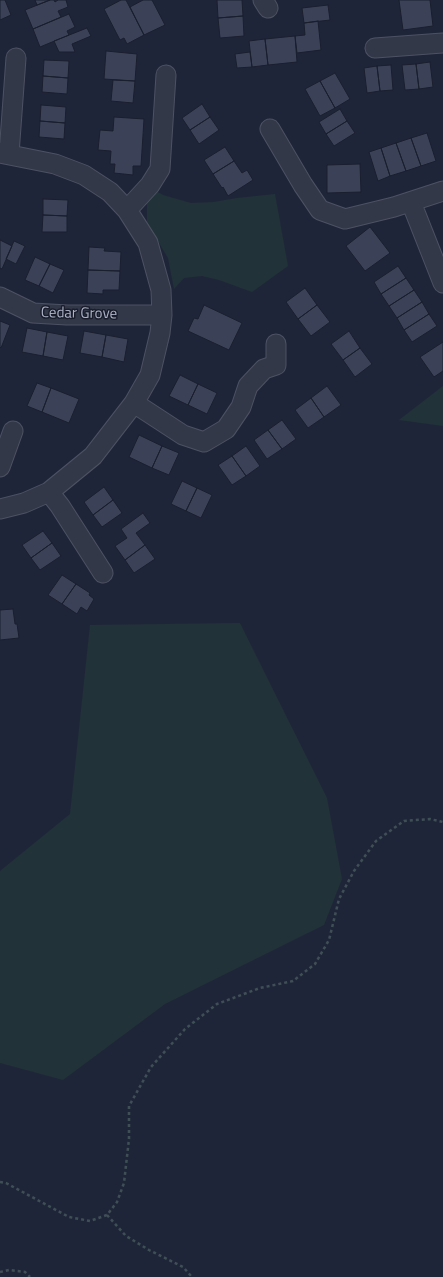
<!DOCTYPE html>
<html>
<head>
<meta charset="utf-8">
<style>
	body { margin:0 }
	canvas { display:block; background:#1f2538 }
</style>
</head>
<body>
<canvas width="443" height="1277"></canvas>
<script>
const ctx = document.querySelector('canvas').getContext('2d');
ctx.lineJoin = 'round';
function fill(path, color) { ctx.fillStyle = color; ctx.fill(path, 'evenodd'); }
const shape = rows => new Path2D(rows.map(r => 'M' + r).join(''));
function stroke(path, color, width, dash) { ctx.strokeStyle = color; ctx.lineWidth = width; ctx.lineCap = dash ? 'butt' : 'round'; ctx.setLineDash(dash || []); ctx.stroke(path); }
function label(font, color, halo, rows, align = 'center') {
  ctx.font = font + ' "Titillium Web",sans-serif'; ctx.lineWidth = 3; ctx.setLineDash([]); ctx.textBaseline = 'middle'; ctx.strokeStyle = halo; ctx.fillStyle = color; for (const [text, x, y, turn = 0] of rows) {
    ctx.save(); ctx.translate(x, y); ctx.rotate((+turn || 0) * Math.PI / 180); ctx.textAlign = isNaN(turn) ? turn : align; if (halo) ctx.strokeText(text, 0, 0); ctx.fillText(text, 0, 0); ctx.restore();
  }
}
fill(shape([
	[156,191,163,195,191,203,214,202,237,198,275,194,288,266,252,292,219,280,202,276,184,278,174,289,168,258,147,223,147,200],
	[443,386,443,426,399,420],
	[240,623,327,798,342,879,324,925,165,1004,63,1080,0,1063,0,871,70,814,90,625]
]), '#213239');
const building = shape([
	[0,0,5,0,11,15,0,20,0,0],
	[35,0,50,0,37,5,35,0],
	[50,0,54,0,55,2,58,0,66,0,68,7,58,11,61,17,33,29,25,10,50,0],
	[121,0,126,0,144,35,127,44,124,38,120,40,104,9,121,0],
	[143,0,152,0,165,25,144,35,130,7,143,0],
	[217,0,242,0,243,16,218,18,217,0],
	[399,0,430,0,433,26,403,30,399,0],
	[328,5,330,20,304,23,302,8,328,5],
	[69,14,75,27,67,31,69,35,40,47,33,29,69,14],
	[243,16,244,36,220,38,218,18,243,16],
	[318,21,321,50,297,53,295,36,305,35,304,23,318,21],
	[87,28,91,36,72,44,75,52,59,52,54,41,87,28],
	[295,36,297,62,268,65,265,39,295,36],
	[265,39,268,65,252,67,249,41,265,39],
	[106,51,137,54,135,81,104,79,106,51],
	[250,52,252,67,237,68,235,54,250,52],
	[44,60,69,61,68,78,43,76,44,60],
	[430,62,433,87,419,89,416,64,430,62],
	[416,64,419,89,405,90,402,65,416,64],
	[391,65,393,90,380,91,377,66,391,65],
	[377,66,380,91,367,93,364,68,377,66],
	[335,73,350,99,335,108,320,81,335,73],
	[43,76,68,78,67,94,42,92,43,76],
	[113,80,135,81,133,103,111,101,113,80],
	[320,81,335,108,320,116,305,89,320,81],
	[202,104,210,117,190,130,182,118,202,104],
	[41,105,66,107,65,123,40,121,41,105],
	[340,109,347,121,326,134,319,122,340,109],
	[114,117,144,119,141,166,133,166,133,175,114,173,115,164,110,164,111,151,98,150,100,130,113,131,114,117],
	[210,117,219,130,199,144,190,130,210,117],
	[40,121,65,123,64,139,39,137,40,121],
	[347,121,355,133,334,146,326,134,347,121],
	[427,133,436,161,421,166,411,138,427,133],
	[411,138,421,166,406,171,396,143,411,138],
	[396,143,406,171,390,176,381,148,396,143],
	[225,147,234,161,213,174,204,160,225,147],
	[381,148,390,176,378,181,369,152,381,148],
	[234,161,242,173,247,170,253,180,228,196,223,187,222,188,213,174,234,161],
	[360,164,361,192,327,193,327,165,360,164],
	[43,199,68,200,67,216,43,215,43,199],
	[43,215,67,216,67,232,42,232,43,215],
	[370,227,390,253,365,271,346,246,370,227],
	[0,240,12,246,2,269,0,268,0,240],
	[14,241,25,246,16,264,6,259,14,241],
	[89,247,105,248,104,251,121,252,120,271,88,270,89,247],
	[35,257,50,264,39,286,25,280,35,257],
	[50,264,64,270,53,293,39,286,50,264],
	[398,266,406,278,381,294,374,282,398,266],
	[88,270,120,271,119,290,103,290,103,294,87,293,88,270],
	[406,278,414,290,389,306,381,294,406,278],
	[305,288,317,305,298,319,286,302,305,288],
	[414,290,422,302,397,318,389,306,414,290],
	[422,302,429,314,404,330,397,318,422,302],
	[204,305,242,323,229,350,188,331,194,318,198,319,204,305],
	[317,305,330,322,311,336,298,319,317,305],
	[429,314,437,326,412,342,404,330,429,314],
	[0,321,10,325,1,348,0,347,0,321],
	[27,328,47,332,43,356,22,352,27,328],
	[84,331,106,335,102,357,80,353,84,331],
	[349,331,360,348,343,360,331,344,349,331],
	[47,332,68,336,63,360,43,356,47,332],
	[106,335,128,339,124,362,102,357,106,335],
	[443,342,443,371,434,377,420,357,443,342],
	[360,348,372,364,355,377,343,360,360,348],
	[180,375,198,384,188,405,169,396,180,375],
	[37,383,51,388,42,412,27,406,37,383],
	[198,384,217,393,207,414,188,405,198,384],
	[327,386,341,405,324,417,311,398,327,386],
	[51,388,79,399,69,423,42,412,51,388],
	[311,398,324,417,308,428,295,410,311,398],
	[282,420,296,439,282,449,268,430,282,420],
	[268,430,282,449,267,459,254,440,268,430],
	[139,435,162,446,152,468,129,457,139,435],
	[162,446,179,453,169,475,152,468,162,446],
	[246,446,260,466,246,476,232,456,246,446],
	[232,456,246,476,232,485,218,465,232,456],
	[182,481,197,488,186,511,171,504,182,481],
	[104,487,113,500,93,515,84,502,104,487],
	[197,488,212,495,201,518,186,511,197,488],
	[113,500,122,513,102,527,93,515,113,500],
	[143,513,150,523,136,533,145,545,125,560,115,546,127,538,121,529,143,513],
	[43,531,52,543,31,558,22,545,43,531],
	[52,543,61,556,40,570,31,558,52,543],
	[145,545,155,559,134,573,125,560,145,545],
	[62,575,76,584,62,604,48,595,62,575],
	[76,584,90,593,89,595,94,599,87,611,81,607,77,614,62,604,76,584],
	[13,609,15,624,17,624,19,638,0,640,0,610,13,609]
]);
fill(building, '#3b4258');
stroke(building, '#1a1f2e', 1);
const minor = shape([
	[263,0,268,8],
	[375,48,443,43],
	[270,129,303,185,320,210,345,219,394,207,443,191],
	[0,153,55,164,84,175,110,192,127,210,148,243,161,290,162,315,160,333,150,375,134,403,93,456,49,492,24,503,0,509],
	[9,154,16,58],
	[411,202,443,283],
	[127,210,150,185,160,169,166,75],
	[0,297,33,313,67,315,162,315],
	[134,403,183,435,204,442,226,429,241,407,248,386,264,369,276,365,276,344],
	[0,467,13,431],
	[49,492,60,506,103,573]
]);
stroke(minor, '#4d5263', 21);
stroke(shape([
	[0,1182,6,1183,69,1217,90,1221,107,1215,117,1202,124,1183,129,1139,129,1106,151,1067,185,1029,217,1004,260,988,293,981,315,964,329,940,339,899,354,871,376,841,404,821,430,819,443,822],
	[107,1215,126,1236,149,1250,183,1267,192,1277],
	[0,1272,9,1270,25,1272,30,1277]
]), '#3f4f56', 2.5, [3, 3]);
stroke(minor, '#333848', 19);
label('15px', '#adb2c5', '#191d2c', [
	["Cedar Grove",79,314,1]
]);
</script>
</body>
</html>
